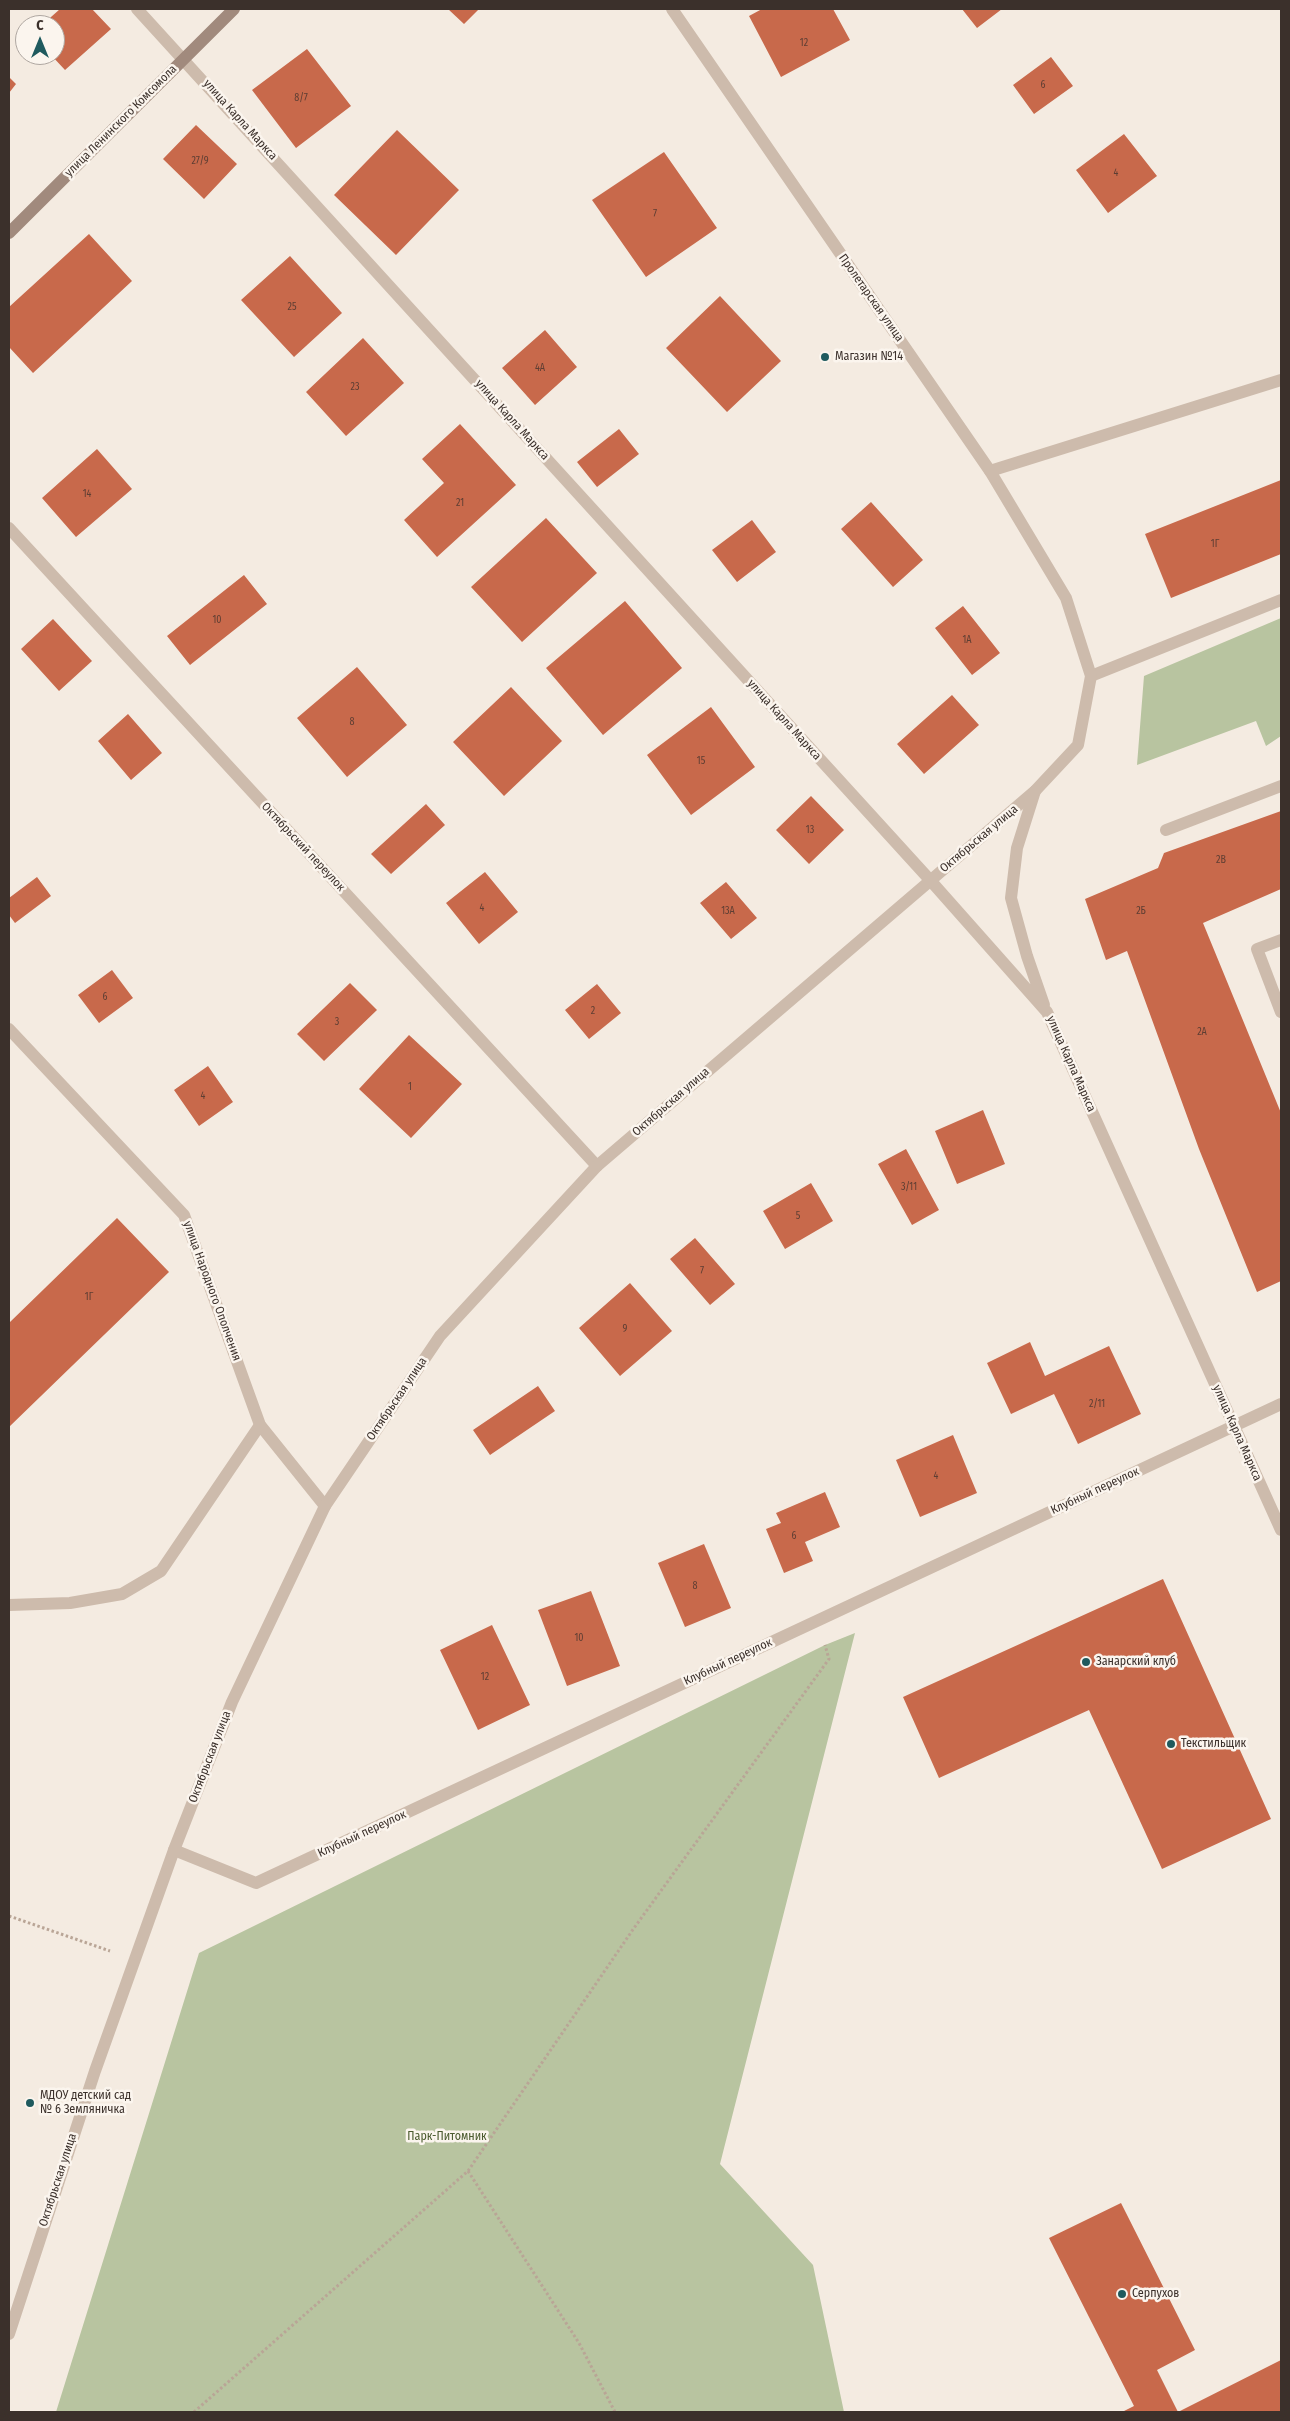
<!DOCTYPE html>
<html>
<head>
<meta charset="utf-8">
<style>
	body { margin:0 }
	#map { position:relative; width:1290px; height:2421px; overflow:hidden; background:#f4ebe1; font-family:"Fira Sans Condensed",sans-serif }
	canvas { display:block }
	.frame { position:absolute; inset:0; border:10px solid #3b302b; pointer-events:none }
	.north { position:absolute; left:15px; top:15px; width:50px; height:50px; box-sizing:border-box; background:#fbf5ee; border:1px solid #aea6a0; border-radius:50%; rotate:0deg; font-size:14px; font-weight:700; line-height:20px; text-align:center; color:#3b302b }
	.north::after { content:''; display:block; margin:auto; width:18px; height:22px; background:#1f5a5e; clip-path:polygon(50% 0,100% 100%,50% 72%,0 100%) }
</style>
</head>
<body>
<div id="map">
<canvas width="1290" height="2421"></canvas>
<div class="frame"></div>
<div class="north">С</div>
</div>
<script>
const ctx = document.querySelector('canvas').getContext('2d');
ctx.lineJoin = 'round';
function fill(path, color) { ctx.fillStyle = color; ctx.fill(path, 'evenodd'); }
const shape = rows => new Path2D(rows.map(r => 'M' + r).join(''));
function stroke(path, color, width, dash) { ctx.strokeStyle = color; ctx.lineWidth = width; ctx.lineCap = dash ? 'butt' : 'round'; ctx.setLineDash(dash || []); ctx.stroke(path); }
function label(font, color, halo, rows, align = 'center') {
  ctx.font = font + ' "Fira Sans Condensed",sans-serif'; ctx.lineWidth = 5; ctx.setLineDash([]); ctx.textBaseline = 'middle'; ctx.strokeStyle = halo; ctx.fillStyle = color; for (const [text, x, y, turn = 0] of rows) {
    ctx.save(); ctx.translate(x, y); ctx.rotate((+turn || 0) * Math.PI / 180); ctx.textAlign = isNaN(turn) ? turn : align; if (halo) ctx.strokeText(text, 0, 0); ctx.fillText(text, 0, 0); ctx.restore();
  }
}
fill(shape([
	[1281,618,1281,736,1266,746,1256,721,1137,765,1144,676],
	[855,1633,720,2164,813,2265,844,2412,56,2412,199,1953,825,1645]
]), '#b8c4a0');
fill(shape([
	[60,9,92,9,111,29,65,70,51,55,55,55,55,25,42,25],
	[448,9,479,9,464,24],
	[762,9,833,9,850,40,781,77,749,16],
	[962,9,1002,9,977,28],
	[307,49,351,106,296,148,252,90],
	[1051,57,1073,86,1034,114,1013,85],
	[9,77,16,84,9,93],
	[196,125,237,164,204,199,163,159],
	[397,130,459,190,396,255,334,195],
	[1124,134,1157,176,1108,213,1076,170],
	[664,152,717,228,646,277,592,200],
	[89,234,132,281,33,373,9,347,9,307],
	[290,256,342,313,294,357,241,300],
	[720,296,781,361,727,412,666,348],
	[545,330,577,367,535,405,502,368],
	[363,338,404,383,346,436,306,392],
	[460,424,516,485,437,557,404,520,444,483,422,459],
	[619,429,639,454,597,487,577,462],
	[97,449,132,489,76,537,42,498],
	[1281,480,1281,554,1171,598,1145,534],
	[871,502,923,560,893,587,841,529],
	[546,518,597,573,522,642,471,587],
	[752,520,776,552,737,582,712,550],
	[244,575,267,604,190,665,167,636],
	[625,601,682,668,603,735,546,668],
	[963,606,1000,653,972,675,935,628],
	[53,619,92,661,59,691,21,649],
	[357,667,407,725,347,777,297,718],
	[511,687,562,741,504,796,453,742],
	[952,695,979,725,924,774,897,744],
	[711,707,755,767,691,815,647,755],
	[128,714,162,753,131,780,98,741],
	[811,796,844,830,809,864,776,830],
	[426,804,445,825,391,874,371,854],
	[1281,811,1281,889,1203,923,1281,1113,1281,1281,1257,1292,1199,1149,1127,951,1106,960,1085,899,1158,868,1164,853],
	[485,872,518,912,479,944,446,903],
	[37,877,51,896,15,923,9,915,9,898],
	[726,882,757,918,731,939,700,903],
	[112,970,133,998,99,1023,78,995],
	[350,983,377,1010,324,1061,297,1034],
	[597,984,621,1013,589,1039,565,1010],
	[409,1035,462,1084,411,1138,359,1089],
	[208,1066,233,1102,199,1126,174,1090],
	[983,1110,1005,1164,957,1184,935,1131],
	[906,1149,939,1210,912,1225,878,1164],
	[811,1183,833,1221,785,1249,763,1211],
	[117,1218,169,1272,9,1427,9,1323],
	[695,1238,735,1284,710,1305,670,1259],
	[630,1283,672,1331,620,1376,579,1328],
	[1030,1342,1045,1376,1109,1346,1141,1414,1078,1444,1054,1394,1011,1414,987,1363],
	[538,1386,555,1411,490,1455,473,1430],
	[953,1435,977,1493,920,1517,896,1460],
	[825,1492,840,1527,805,1542,813,1561,784,1573,766,1529,781,1523,776,1513],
	[704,1544,731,1608,685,1627,658,1563],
	[1163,1579,1271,1819,1162,1869,1089,1710,939,1778,903,1697],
	[591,1591,620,1666,567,1686,538,1610],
	[492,1625,530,1705,478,1730,440,1650],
	[1121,2203,1195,2350,1157,2370,1178,2412,1281,2360,1281,2412,1122,2412,1134,2406,1049,2238]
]), '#c8694b');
stroke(shape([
	[9,1916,110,1951],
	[468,2171,579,2343,615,2412],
	[194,2412,468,2171,634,1928,829,1659,825,1645]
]), '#b9a596', 3, [2.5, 2.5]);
stroke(shape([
	[1166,830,1281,786],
	[1281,940,1257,949,1281,1012],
	[9,1605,70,1603,122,1594,161,1571,260,1425]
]), '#cdbbac', 12);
stroke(shape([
	[137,9,930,880,1047,1012,1281,1530],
	[990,471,1281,380],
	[9,528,597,1166],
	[1091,676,1281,600],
	[1035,791,1017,848,1011,898,1027,956,1044,1005],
	[9,1029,184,1215,260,1425,325,1506],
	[174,1850,256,1883,1281,1404]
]), '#cdbbac', 12);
stroke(shape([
	[9,2334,95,2071,174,1850,232,1702,325,1506,440,1336,597,1166,1035,791,1078,745,1091,676,1066,598,990,471,672,9]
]), '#cdbbac', 12);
stroke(shape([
	[9,233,234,9]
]), '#a18a7d', 12);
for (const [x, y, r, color] of [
	[825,357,5,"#1f5a5e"],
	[1086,1662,5,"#1f5a5e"],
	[1171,1744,5,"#1f5a5e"],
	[30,2103,5,"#1f5a5e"],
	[1122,2294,5,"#1f5a5e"]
]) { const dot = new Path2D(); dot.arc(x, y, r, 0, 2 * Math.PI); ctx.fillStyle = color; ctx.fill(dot); stroke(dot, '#fbf5ee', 2); }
label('10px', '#5e3e33', null, [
	["12",804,43],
	["6",1043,85],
	["8/7",301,98],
	["27/9",200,161],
	["4",1116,173],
	["7",655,214],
	["25",292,307],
	["4А",540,368],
	["23",355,387],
	["14",87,494],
	["21",460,503],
	["1Г",1215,544],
	["10",217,620],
	["1А",967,640],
	["8",352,722],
	["15",701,761],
	["13",810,830],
	["2В",1221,860],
	["4",482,908],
	["13А",728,911],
	["2Б",1141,911],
	["6",105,997],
	["2",593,1011],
	["3",337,1022],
	["2А",1202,1032],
	["1",410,1087],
	["4",203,1096],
	["3/11",909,1187],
	["5",798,1216],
	["7",702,1271],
	["1Г",89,1297],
	["9",625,1329],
	["2/11",1097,1404],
	["4",936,1476],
	["6",794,1536],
	["8",695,1586],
	["10",579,1638],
	["12",485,1677]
]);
label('12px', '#3b302b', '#fbf5ee', [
	["улица Карла Маркса",240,120,48],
	["улица Ленинского Комсомола",121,121,-45],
	["Пролетарская улица",871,298,55],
	["улица Карла Маркса",512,420,48],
	["улица Карла Маркса",784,720,48],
	["Октябрьская улица",979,839,-40],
	["Октябрьский переулок",303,847,47],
	["улица Карла Маркса",1071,1064,66],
	["Октябрьская улица",671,1102,-41],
	["улица Народного Ополчения",212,1291,70],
	["Октябрьская улица",397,1399,-56],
	["улица Карла Маркса",1237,1433,66],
	["Клубный переулок",1095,1491,-25],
	["Клубный переулок",728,1662,-25],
	["Октябрьская улица",210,1757,-69],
	["Клубный переулок",362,1834,-25],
	["Октябрьская улица",58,2180,-72]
]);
label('12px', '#3b302b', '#fbf5ee', [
	["Магазин №14",835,357],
	["Занарский клуб",1096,1662],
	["Текстильщик",1181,1744],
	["МДОУ детский сад",40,2096],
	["№ 6 Земляничка",40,2110],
	["Серпухов",1132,2294]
], 'left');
label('12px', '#4a5a2e', '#fbf5ee', [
	["Парк-Питомник",447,2137]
]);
</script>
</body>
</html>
